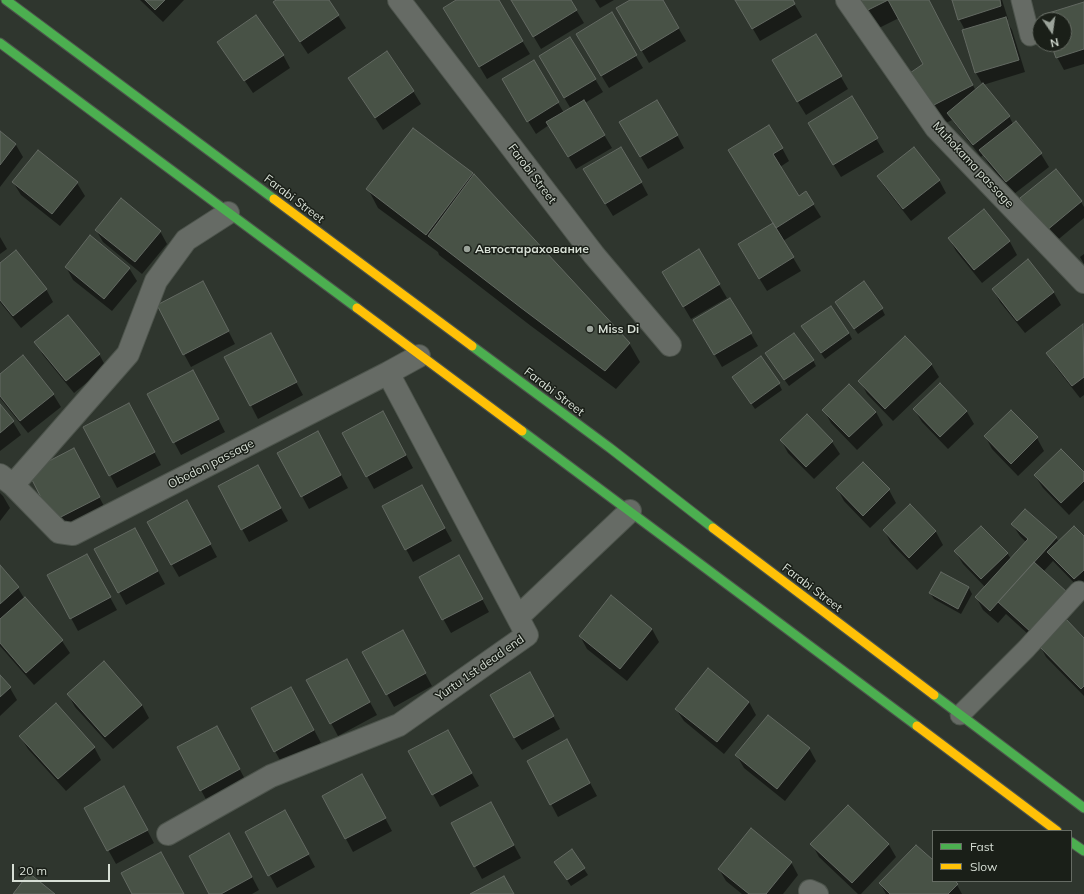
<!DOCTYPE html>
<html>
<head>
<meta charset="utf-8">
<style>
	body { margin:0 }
	#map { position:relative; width:1084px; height:894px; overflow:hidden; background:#2f362e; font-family:Mulish,sans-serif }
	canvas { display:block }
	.legend { position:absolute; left:932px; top:830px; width:140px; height:52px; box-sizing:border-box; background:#1a1f18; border:1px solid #666c64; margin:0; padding:5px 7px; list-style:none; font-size:12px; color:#d7dfd5 }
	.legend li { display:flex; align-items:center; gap:8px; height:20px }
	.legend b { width:20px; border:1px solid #666c64 }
	.north { position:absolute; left:1032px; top:12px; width:40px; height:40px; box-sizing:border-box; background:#1a1f18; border:1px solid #666c64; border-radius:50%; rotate:167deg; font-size:11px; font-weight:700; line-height:16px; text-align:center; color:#d7dfd5 }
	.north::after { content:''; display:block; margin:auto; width:14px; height:18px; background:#9ca49b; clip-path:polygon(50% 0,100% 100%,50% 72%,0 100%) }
	.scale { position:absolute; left:12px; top:864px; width:98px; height:18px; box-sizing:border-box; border:2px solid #d7dfd5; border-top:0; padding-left:5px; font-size:12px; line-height:14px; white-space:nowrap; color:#d7dfd5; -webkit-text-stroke:3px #1a1f18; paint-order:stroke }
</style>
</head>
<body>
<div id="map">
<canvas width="1084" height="894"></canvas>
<ul class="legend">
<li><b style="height:5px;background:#4caf50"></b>Fast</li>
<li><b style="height:5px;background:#ffc107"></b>Slow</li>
</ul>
<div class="north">N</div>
<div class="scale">20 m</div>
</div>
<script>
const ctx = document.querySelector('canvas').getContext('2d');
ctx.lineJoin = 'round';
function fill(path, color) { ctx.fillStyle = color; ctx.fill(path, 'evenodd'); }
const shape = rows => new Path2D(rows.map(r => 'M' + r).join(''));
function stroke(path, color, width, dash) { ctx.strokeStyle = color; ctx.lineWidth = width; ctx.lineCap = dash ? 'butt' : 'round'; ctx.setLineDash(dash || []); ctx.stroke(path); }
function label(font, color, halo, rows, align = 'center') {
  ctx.font = font + ' Mulish,sans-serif'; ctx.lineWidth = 3; ctx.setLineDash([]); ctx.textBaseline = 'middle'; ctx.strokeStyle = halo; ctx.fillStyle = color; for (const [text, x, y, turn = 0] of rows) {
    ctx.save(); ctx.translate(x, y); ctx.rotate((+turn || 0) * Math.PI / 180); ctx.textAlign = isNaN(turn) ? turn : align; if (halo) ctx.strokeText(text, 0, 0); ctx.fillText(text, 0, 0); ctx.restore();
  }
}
fill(shape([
	[140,0,184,0,163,22],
	[278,0,328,0,346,28,308,54,274,3],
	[458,0,498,0,530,54,487,79,452,21],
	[512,0,570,0,584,23,541,49],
	[595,0,614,0,600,8],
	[632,0,662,0,686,41,649,63,617,9],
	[736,0,792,0,802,17,760,41],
	[859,0,928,0,976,91,983,85,976,73,963,31,965,30,959,19,953,0,1002,0,1008,19,1006,20,1012,30,1025,72,983,85,1009,116,1013,124,1016,122,1041,154,1049,167,1014,194,988,163,983,155,981,157,952,120,942,125,911,73,924,64,899,18,877,29],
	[1084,3,1084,64,1064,70,1057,57,1053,44,1064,44,1064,20,1045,20],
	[611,14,643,68,609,88,584,47],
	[570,38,603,92,585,103,612,148,576,169,549,125,536,134,510,92,534,62,564,113,571,109,547,69],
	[219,42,283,55,290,68,253,93],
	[780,73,841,77,848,89,806,115],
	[349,78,413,91,421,104,383,130],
	[851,97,884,152,841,177,816,136],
	[620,122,677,135,684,148,648,169],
	[0,133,16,145,23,157,0,187],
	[782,148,789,161,780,167,799,197,806,193,821,217,783,241,801,271,767,291,746,257,774,223,737,163],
	[1056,170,1081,202,1084,207,1084,218,1054,243,1028,211,1021,198],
	[472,174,629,343,640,362,616,389,531,326,439,255,438,252,378,208,368,189],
	[878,177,939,180,946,193,911,221,886,189],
	[13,182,77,183,85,196,60,226,21,195],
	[592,182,641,182,648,195,613,216],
	[984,210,1010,242,1017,255,982,283,956,251,949,238],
	[96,230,160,231,167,244,142,274,103,242],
	[0,237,7,249,0,254],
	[699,251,727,298,691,319,663,272],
	[1084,254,1084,264,1080,257],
	[1028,261,1054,293,1061,305,1025,333,1000,302,993,289],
	[0,264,46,289,53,302,21,328,0,302],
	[66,267,129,268,137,281,112,311,73,280],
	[210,295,235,344,191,367,184,354],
	[730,299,758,346,722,367,702,333],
	[840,308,882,309,885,315,858,334],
	[1083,325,1084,395,1080,398,1055,366,1048,354],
	[806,332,849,333,852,339,825,359],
	[36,342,99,354,106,367,74,393,43,355],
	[277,347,303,395,258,419,226,357],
	[770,360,813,360,816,366,789,386],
	[931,364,939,377,893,421,867,394,860,381],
	[0,375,53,394,61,407,28,433,0,398],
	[737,383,779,384,782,390,755,409],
	[200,384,225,432,181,455,148,394],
	[940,385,967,412,974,424,948,449,922,422,914,409],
	[129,404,161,465,117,488,110,475],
	[0,405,13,422,21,435,0,451],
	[824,410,876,412,883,425,857,450,831,423],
	[807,415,832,442,840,454,814,479,788,453,781,440],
	[390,425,413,468,374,489,367,476],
	[985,436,1037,438,1044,451,1018,476,992,449],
	[325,445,348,488,309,509,302,496],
	[81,462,106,510,62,533,54,520],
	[1084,474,1084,500,1069,515,1043,488,1035,476],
	[265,479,288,521,249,542,242,529],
	[837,488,889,490,896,503,870,528,844,501],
	[0,493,3,496,10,508,0,521],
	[429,499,452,541,413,562,406,549],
	[910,505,936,532,943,545,917,570,891,543,884,530],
	[194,514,217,557,179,577,172,565],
	[1012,524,1056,538,1059,542,1084,538,1084,589,1082,591,1053,561,1043,572,1064,619,1084,639,1084,696,1046,657,1039,644,1006,614,998,623,983,610,976,597,985,587,963,564,955,551,1007,553,1011,559,1026,542,1020,536],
	[142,542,165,584,126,605,119,592],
	[0,567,18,588,24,598,62,641,70,653,34,685,0,646],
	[94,568,117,610,78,631,71,618],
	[466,569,489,612,451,633,420,577],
	[941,573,969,588,972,594,961,614,934,599,930,593],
	[652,629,659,642,627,681,587,649,580,636],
	[409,644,432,686,394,707,364,652],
	[354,673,377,715,338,736,331,723],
	[0,677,10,688,17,700,0,716],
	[537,686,560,729,522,750,514,738],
	[68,694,142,705,149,718,113,749,75,707],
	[298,700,321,743,282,764,275,751],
	[749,702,756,715,724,754,684,721,676,709],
	[20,736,94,747,101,760,66,791,28,749],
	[224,740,247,783,208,803,178,748],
	[455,744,479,786,440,807,433,794],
	[809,748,816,761,785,801,744,768,737,756],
	[574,753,597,796,558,817,551,804],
	[369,788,392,831,353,852,323,796],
	[131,800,154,843,116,864,85,808],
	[848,806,889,845,896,857,861,894,858,894,819,857,812,844],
	[498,816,521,858,482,879,452,824],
	[292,824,315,867,277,888,246,833],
	[236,847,259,890,252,894,210,894],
	[572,851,588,875,571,886,559,868],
	[791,862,798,875,783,894,742,894,726,881,719,869],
	[933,862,933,881,953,881,957,885,962,894,886,894,880,883]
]), '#0007');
const building = shape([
	[145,0,165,0,155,10,145,0],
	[276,0,329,0,339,15,300,42,273,2,276,0],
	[456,0,499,0,523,41,479,67,443,8,456,0],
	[511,0,571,0,577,10,533,37,511,0],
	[630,0,663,0,679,28,641,51,616,8,630,0],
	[735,0,793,0,795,4,752,29,735,0],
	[859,0,929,0,973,85,930,107,910,73,923,64,888,0,866,11,859,0],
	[952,0,1000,0,1001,6,958,20,952,0],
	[1084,2,1084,49,1056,58,1051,44,1064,44,1064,20,1044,20,1042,15,1084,2],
	[612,12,637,55,601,76,576,34,612,12],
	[256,15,284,55,244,81,217,42,256,15],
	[1006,17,1019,60,975,73,962,30,1006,17],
	[816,34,842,76,797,102,772,60,816,34],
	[570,37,596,79,564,98,539,56,570,37],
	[387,51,414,91,375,118,348,78,387,51],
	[534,60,559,102,527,122,502,79,534,60],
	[983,83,1010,116,973,145,947,113,983,83],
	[852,96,878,138,833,165,808,123,852,96],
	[584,100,605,135,568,157,546,122,584,100],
	[657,100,678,135,640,157,619,122,657,100],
	[1016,121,1042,153,1006,182,979,150,1016,121],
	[769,125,783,148,773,154,799,196,806,191,814,204,776,228,728,150,769,125],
	[413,128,473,173,426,235,366,189,413,128],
	[0,131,16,144,0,165,0,131],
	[621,147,642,182,605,204,583,169,621,147],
	[914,147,940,180,903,209,877,176,914,147],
	[38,150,78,182,52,214,12,182,38,150],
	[1056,169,1082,201,1046,231,1020,198,1056,169],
	[474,174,630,343,605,371,520,307,428,236,474,174],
	[121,198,161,231,135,262,95,230,121,198],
	[984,209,1010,241,974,270,948,238,984,209],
	[773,223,794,257,759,279,738,244,773,223],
	[90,235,130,268,104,299,65,267,90,235],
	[699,249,720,284,683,307,662,272,699,249],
	[16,250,47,289,13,316,0,300,0,263,16,250],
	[1028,259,1054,292,1017,321,992,289,1028,259],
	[203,281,229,331,183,355,157,305,203,281],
	[864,281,883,308,854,329,835,302,864,281],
	[730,298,752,333,714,355,693,320,730,298],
	[831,306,849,333,821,353,801,326,831,306],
	[68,315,100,354,66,381,34,342,68,315],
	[1083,324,1084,377,1072,386,1046,353,1083,324],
	[271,333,297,382,250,406,224,357,271,333],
	[794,333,814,360,784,380,765,353,794,333],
	[905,336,932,364,885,409,858,381,905,336],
	[23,355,54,394,20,421,0,396,0,374,23,355],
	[761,356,780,383,751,404,732,377,761,356],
	[193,370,219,419,173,443,147,394,193,370],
	[940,383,967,411,940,437,913,409,940,383],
	[849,384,876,412,849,437,822,410,849,384],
	[129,403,155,452,109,476,83,427,129,403],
	[0,404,14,421,0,433,0,404],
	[1011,410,1038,437,1011,464,984,436,1011,410],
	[383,411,406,455,366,477,342,433,383,411],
	[807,414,833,441,806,467,780,440,807,414],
	[318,431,341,475,301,497,277,453,318,431],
	[74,448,100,497,53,521,28,472,74,448],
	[1061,449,1084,472,1084,481,1061,503,1034,475,1061,449],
	[863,462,890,489,863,516,836,488,863,462],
	[258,465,281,508,241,530,218,486,258,465],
	[422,485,445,528,405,550,382,506,422,485],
	[187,500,211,544,171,565,147,522,187,500],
	[910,504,936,531,909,558,883,530,910,504],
	[1025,509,1057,537,990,611,975,597,1028,539,1011,524,1025,509],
	[981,526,1008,553,981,579,954,551,981,526],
	[1074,526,1084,536,1084,570,1074,579,1047,552,1074,526],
	[135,528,158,571,118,593,94,549,135,528],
	[87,554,111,597,70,619,47,575,87,554],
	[459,555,483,599,442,620,419,577,459,555],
	[1034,562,1068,593,1032,633,998,602,1034,562],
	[0,565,19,587,0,604,0,565],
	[941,572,969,587,958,609,929,593,941,572],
	[611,595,652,629,620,669,579,636,611,595],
	[25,597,63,640,26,673,0,643,0,619,25,597],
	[1065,618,1084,638,1084,686,1081,689,1037,644,1065,618],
	[403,630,426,673,386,695,362,652,403,630],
	[347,659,370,702,330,724,306,680,347,659],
	[104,661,142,705,105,737,67,694,104,661],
	[708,668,749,702,717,742,675,709,708,668],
	[530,672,554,716,514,738,490,695,530,672],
	[0,675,11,687,0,697,0,675],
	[291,687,314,730,274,752,251,708,291,687],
	[56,703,95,747,58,779,19,736,56,703],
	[768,715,810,748,777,789,735,755,768,715],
	[217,726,240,769,200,791,177,747,217,726],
	[448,730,472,773,432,795,408,751,448,730],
	[567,739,590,783,550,805,527,761,567,739],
	[362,774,386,818,345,839,322,796,362,774],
	[124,786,148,830,107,851,84,808,124,786],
	[491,802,514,845,474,867,451,823,491,802],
	[848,805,889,844,852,883,810,844,848,805],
	[285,810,309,854,268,876,245,832,285,810],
	[751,828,792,862,766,894,749,894,718,869,751,828],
	[229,833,252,877,221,894,209,894,189,856,229,833],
	[916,845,933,860,933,881,955,881,958,884,948,894,890,894,879,883,916,845],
	[572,849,585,868,567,880,554,862,572,849],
	[161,852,184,894,132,894,121,873,161,852],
	[29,873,55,894,13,894,29,873],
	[504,876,514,894,470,894,504,876]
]);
fill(building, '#485246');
stroke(building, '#636962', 1);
const lane = shape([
	[1021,0,1030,36],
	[960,715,1026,649,1079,591]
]);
const street = shape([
	[399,0,594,255,670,345],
	[847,0,936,128,1084,282],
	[0,475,13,485,128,354,156,281,186,240,228,213],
	[13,485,59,532,73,534,388,373,419,356],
	[518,617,630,511],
	[168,834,271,776,399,725,527,635,388,373],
	[810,891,817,894]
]);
const fast = shape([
	[6,0,274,199],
	[0,43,357,308],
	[472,346,610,448,713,528],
	[522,431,917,726],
	[934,695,1084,808],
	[1071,842,1084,851]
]);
const slow = shape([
	[274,199,472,346],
	[357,308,522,431],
	[713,528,934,695],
	[917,726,1057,831]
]);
stroke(lane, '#4d544c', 21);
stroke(street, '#4d544c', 24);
stroke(fast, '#4d544c', 11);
stroke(slow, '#4d544c', 11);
stroke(lane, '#666b65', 19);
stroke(street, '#666b65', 22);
stroke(fast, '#4caf50', 9);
stroke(slow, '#ffc107', 9);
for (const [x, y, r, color] of [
	[467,249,4,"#9ca49b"],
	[590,329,4,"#9ca49b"]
]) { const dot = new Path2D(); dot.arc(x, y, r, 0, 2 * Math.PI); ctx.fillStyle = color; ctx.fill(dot); stroke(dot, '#1a1f18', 1.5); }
label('12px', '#d7dfd5', '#1a1f18', [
	["Muhokama passage",973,165,47],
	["Farobi Street",532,174,53],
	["Farabi Street",294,199,37],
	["Farabi Street",554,392,37],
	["Obodon passage",211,464,-27],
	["Farabi Street",812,588,37],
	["Yurtu 1st dead end",480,668,-35]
]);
label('bold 12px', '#d7dfd5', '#1a1f18', [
	["Автостарахование",475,249],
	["Miss Di",598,329]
], 'left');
</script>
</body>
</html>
